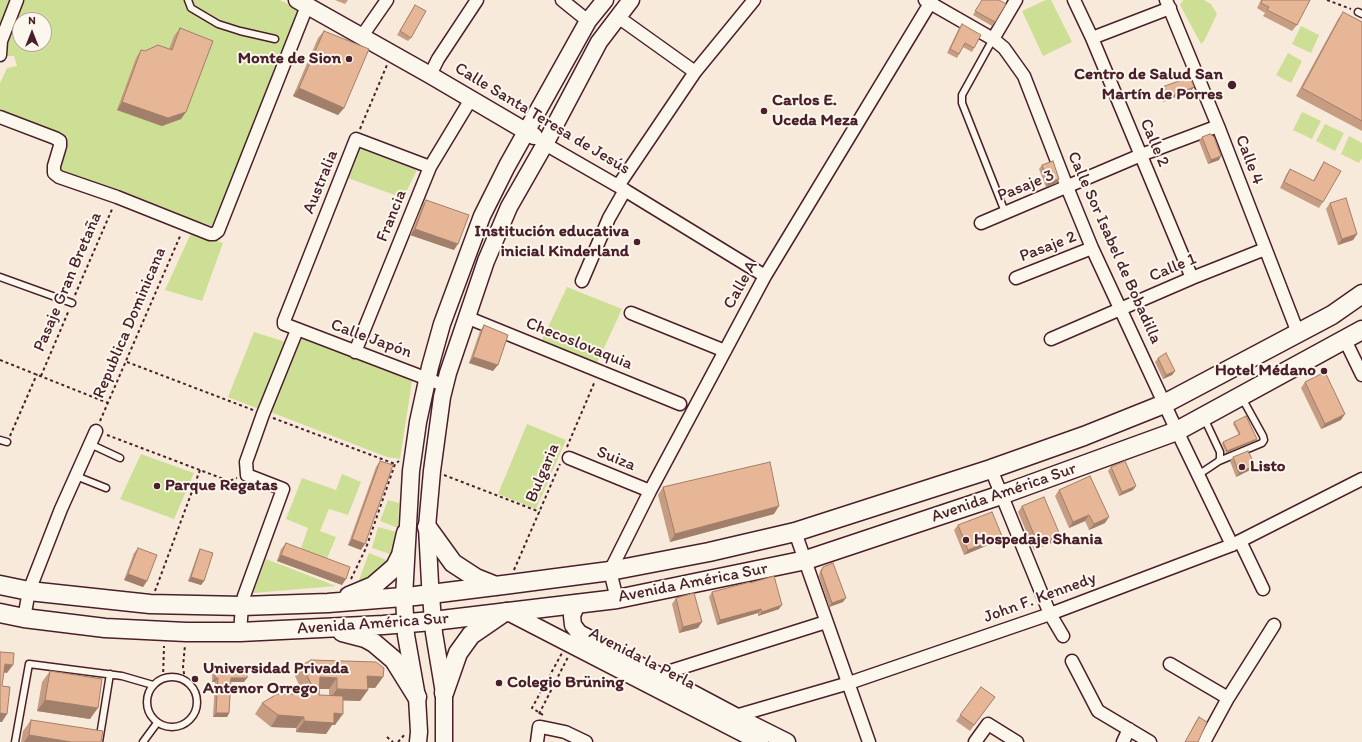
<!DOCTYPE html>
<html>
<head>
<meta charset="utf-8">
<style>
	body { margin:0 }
	#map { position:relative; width:1362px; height:742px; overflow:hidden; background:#f7eadb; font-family:Itim,sans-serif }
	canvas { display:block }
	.north { position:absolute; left:12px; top:12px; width:40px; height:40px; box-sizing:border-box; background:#fbf7ec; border:1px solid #b4a19f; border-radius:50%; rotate:0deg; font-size:11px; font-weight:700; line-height:16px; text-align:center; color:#4a1f2b }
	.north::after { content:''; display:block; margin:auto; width:14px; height:18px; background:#4a1f2b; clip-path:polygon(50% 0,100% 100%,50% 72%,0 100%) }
</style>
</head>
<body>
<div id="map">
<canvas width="1362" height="742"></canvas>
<div class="north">N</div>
</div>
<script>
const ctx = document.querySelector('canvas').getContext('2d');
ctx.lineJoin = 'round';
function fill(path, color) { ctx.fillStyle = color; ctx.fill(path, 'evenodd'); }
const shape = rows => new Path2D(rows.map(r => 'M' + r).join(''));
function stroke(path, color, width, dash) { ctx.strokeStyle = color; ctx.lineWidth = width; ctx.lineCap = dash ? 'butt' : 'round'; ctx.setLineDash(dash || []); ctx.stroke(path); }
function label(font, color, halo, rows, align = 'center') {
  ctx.font = font + ' Itim,sans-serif'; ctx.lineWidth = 4; ctx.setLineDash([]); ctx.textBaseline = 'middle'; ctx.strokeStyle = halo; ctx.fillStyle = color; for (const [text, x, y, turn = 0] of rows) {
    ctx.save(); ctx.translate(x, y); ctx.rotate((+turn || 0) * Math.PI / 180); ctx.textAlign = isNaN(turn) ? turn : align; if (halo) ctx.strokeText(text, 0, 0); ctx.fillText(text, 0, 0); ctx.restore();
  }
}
fill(shape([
	[0,0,280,0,300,10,212,226,57,173,68,137,0,109,0,83,7,68,17,66,14,56,0,56],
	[20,20,44,20,44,44,20,44],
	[1046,0,1051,0,1072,42,1043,56,1022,11],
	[1183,0,1204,0,1211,4,1217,14,1204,41,1201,44,1180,5],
	[1301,26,1319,35,1311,53,1292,44],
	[1288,53,1302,61,1291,83,1276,75],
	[1302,112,1321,121,1312,139,1293,130],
	[1325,124,1344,133,1335,151,1316,141],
	[1349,136,1362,143,1362,158,1359,163,1341,154],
	[355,147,417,170,403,198,345,177],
	[192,231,223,243,202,301,165,290],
	[567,287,622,309,596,365,541,342],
	[254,332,286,342,259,409,228,397],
	[298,333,412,381,400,459,387,457,268,411],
	[527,424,566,440,536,509,498,494],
	[141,454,194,473,174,519,120,499],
	[342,474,361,482,348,515,329,509,320,531,336,537,326,561,300,551,308,528,286,519,302,478,336,490],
	[388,500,399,503,398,528,380,521],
	[378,527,400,533,393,555,372,548],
	[369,553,389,561,381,572,356,588],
	[266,559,336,586,253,593]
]), '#cddf94');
const lane = shape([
	[188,0,191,8,218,24,240,31,275,39],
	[1358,12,1362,14],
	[993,39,962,95,962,103,1005,212],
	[0,277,72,303],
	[0,440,7,442],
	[90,444,120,458],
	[1219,461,1262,443,1264,440,1263,436,1242,398],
	[1198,475,1219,461,1220,458,1220,452,1204,418],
	[76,476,106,488],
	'147 702a25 25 0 1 1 50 0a25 25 0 1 1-50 0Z',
	[15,742,29,664,122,676,153,685],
	[99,742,110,674],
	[143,742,157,723]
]);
const street = shape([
	[562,0,588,21],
	[925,0,993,39,1004,48,1024,76,1067,187,1092,248,1177,431,1232,545],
	[1074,0,1092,38,1192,278],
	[1166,0,1218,126,1298,333],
	[618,17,695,72],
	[362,36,387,0],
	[1092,38,1170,8],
	[993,39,1016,0],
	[0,55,1,41,17,0],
	[430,75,438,59,477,0],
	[0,117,55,138,60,141,60,146,54,166,54,173,59,177,117,197,210,234,214,234,218,231,307,6],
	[545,144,618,186,765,276],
	[430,167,356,139,284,321,284,324,446,386],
	[618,186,695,72,754,0],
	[981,223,1141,155,1218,126],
	[1016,278,1092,248],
	[582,281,609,218,625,190],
	[631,313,725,351],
	[466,317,680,404],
	[1051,339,1192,278,1265,249],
	[1345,340,1362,375],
	[355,352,430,167,471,99],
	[569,458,650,491],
	[991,469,1050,614,1063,636],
	[795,532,869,742],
	[1240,541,1263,589],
	[617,599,610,571,650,491,765,276,932,0],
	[24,618,29,591,61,509,96,431],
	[240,632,242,606,244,596,283,489,247,475,246,462,263,414,297,330],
	[1072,661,1098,711,1150,742],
	[1170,664,1228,698],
	[658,675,826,622],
	[732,717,849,683,1050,614,1232,545,1362,479],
	[537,742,539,727,541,727,565,732,586,742],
	[975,742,988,724,1017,742],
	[1123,742,1129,729],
	[1204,742,1228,698,1274,625]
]);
const secondary = shape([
	[297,0,430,75,534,136],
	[577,603,572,616,573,625,579,633,737,717,787,742],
	[506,611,760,742],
	[418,742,419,732,417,697,406,635,404,597,411,471,418,422,430,367,442,324,482,216,507,166,588,21,605,0],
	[444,742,444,693,434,633,430,583,427,527,432,471,442,397,448,373,486,261,509,207,545,144,599,42,631,0]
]);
const primary = shape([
	[427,527,453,563,476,578,496,586],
	[0,585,29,591,150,604,242,606,328,603,415,596,511,584,610,571,709,552,795,532,991,469,1084,436,1164,404,1332,315,1362,294],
	[349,596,373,586,395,567,401,555,406,533],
	[0,613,24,618,105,628,186,632,240,632,383,625,433,621,617,599,806,560,1001,495,1177,431,1362,330],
	[342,632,365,638,374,643,394,660,417,697],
	[444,693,458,653,471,635,503,613]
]);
stroke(lane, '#4a1f2b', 9);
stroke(street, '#4a1f2b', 15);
stroke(secondary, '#4a1f2b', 19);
stroke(primary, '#4a1f2b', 21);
stroke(shape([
	[1327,0,1351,9],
	[360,129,387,65],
	[75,295,113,207],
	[0,360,108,403],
	[127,362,253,410],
	[41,376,69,310],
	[273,418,395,464],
	[100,421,181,234],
	[107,435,229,481,237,478],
	[10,436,37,374],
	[567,447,595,381],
	[444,475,540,512],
	[514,570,560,464],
	[351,579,366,548,395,464,399,461],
	[155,591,200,470],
	[163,678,164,646],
	[185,680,183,667,185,645],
	[539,714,568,657],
	[543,715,532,708,562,653],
	[387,737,393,742],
	[398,742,406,733]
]), '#4a1f2b', 2, [3, 3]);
stroke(lane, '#fbf7ec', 6);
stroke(street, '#fbf7ec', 12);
stroke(secondary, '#fbf7ec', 16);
stroke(primary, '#fbf7ec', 18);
fill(shape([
	[335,0,348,0,345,4],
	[982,0,995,22,992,26,973,15],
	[1261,0,1310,0,1297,25,1292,31,1263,16,1265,13,1257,8],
	[415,5,411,38,408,41,397,35],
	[1343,12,1362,22,1362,131,1296,96,1338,19],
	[962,24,974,48,972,52,963,47,957,58,947,53,959,28],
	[180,28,186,112,181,119,162,126,117,110,136,58,141,50,145,51,169,49,174,36],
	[324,31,344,108,338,115,293,96,318,38],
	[1162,87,1194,87,1191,91,1163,102,1159,91],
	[1202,137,1219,160,1208,164,1199,141],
	[1324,162,1323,202,1319,208,1280,188,1286,175,1290,169,1313,181,1320,168],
	[1042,165,1059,179,1057,183,1046,187,1039,169],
	[426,200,454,250,410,235,422,206],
	[1330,203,1357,234,1353,240,1338,245,1326,209],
	[484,325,493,371,469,363,480,331],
	[1158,358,1175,371,1172,375,1163,379,1155,362],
	[1305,382,1341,420,1321,429,1301,388],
	[1234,422,1257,439,1255,441,1226,453,1222,444,1223,442,1239,435,1233,424],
	[1233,457,1255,465,1252,469,1236,477,1230,461],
	[380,461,361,550,348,545,376,467],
	[1111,467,1133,490,1119,496,1108,471],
	[663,487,774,514,670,542,658,495],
	[1059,490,1105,523,1089,530,1085,521,1069,528,1055,496],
	[1022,506,1060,535,1056,541,1034,550,1018,512],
	[958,525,998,541,964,555,954,530],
	[286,543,342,585,277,561,281,549],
	[138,548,147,581,143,587,124,580,134,553],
	[200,549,204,581,201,585,188,581,198,553],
	[823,567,843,602,829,607,819,576,820,571],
	[750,583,779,609,758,616,758,613,717,625,709,597,712,592],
	[676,598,698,628,679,633,672,604],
	[302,665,383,677,375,688,368,688,368,690,360,701,343,700,335,725,332,725,326,734,296,732,296,728,271,727,255,714,262,703,296,694,300,689,301,689,295,676],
	[320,689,329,689,329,696,319,695],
	[215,669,244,682,231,682,229,713,227,717,213,717,215,682,212,682,212,673],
	[50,671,90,719,37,711,42,682],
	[981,687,995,697,970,731,956,721],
	[1199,717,1198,742,1185,742,1196,721],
	[31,720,101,742,21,742,23,731]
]), '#c69d82');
fill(shape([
	[1194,87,1191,91,1163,102,1166,98],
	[299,88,344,108,338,115,293,96],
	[122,102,186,112,181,119,162,126,117,110],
	[1221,156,1219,160,1208,164,1211,160],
	[1059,179,1057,183,1046,187,1048,183],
	[415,229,458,244,454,250,410,235],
	[1357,234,1353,240,1338,245,1342,239],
	[473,357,498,365,493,371,469,363],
	[1175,371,1172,375,1163,379,1166,375],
	[1345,414,1341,420,1321,429,1325,424],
	[1257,439,1255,441,1226,453,1227,451],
	[1255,465,1252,469,1236,477,1239,473],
	[1136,486,1133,490,1119,496,1122,492],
	[779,506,774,514,670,542,675,534],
	[1089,515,1085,521,1069,528,1073,522],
	[1109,517,1105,523,1089,530,1094,524],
	[1060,535,1056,541,1034,550,1038,544],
	[1002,536,998,541,964,555,968,550],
	[352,539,365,544,361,550,348,545],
	[281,555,346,579,342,585,277,561],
	[128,574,147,581,143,587,124,580],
	[191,577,204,581,201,585,188,581],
	[846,598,843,602,829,607,832,603],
	[782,605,779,609,758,616,762,612],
	[761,609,758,613,717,625,720,620],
	[702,622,698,628,679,633,683,627],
	[5,664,13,665,7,673,0,672],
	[367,676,383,677,375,688,360,687],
	[320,677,337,678,329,689,313,689],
	[215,678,218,678,215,682,212,682],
	[231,678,247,678,244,682,228,682],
	[337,689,368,690,360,701,329,700],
	[45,700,98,708,90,719,37,711],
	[0,713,7,714,2,722,0,722],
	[216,713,229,713,227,717,213,717],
	[334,713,343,714,335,725,332,725,326,734,296,732,304,721],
	[278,715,304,717,296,728,271,727],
	[29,735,71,742,24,742]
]), '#a17f6a');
const building = shape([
	[982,0,999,0,1006,4,995,22,975,11,982,0],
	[1262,0,1310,0,1297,25,1267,10,1269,7,1261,3,1262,0],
	[415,5,426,11,411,38,400,31,415,5],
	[1343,12,1362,22,1362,121,1302,88,1343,12],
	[962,24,981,35,974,48,965,43,959,54,950,49,962,24],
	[180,28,213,41,186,112,168,118,122,102,141,50,145,51,158,45,172,50,180,28],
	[324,31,369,49,344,108,299,88,324,31],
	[1190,77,1194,87,1166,98,1162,87,1190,77],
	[1210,134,1214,137,1221,156,1211,160,1202,137,1210,134],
	[1053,161,1059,179,1048,183,1042,165,1053,161],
	[1324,162,1341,171,1323,202,1284,182,1290,169,1314,181,1324,162],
	[1346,198,1357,234,1342,239,1330,203,1346,198],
	[426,200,469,215,458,244,415,229,426,200],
	[484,325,508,335,498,365,473,357,484,325],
	[1166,353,1175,371,1166,375,1158,358,1166,353],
	[1325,372,1345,414,1325,424,1305,382,1325,372],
	[1246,416,1257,439,1227,451,1223,442,1240,434,1234,422,1246,416],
	[1248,451,1255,465,1239,473,1233,457,1248,451],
	[380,461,393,465,365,544,352,539,380,461],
	[1125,461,1136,486,1122,492,1111,467,1125,461],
	[770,462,779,506,675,534,663,487,770,462],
	[1090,476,1109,517,1094,524,1089,515,1073,522,1059,490,1090,476],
	[1044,497,1060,535,1038,544,1022,506,1044,497],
	[992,512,1002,536,968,550,958,525,992,512],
	[286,543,350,567,346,579,281,555,286,543],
	[138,548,157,555,147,581,128,574,138,548],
	[200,549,213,553,204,581,191,577,200,549],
	[833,563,846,598,832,603,821,572,823,567,833,563],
	[774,576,782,605,762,612,761,609,720,620,712,592,750,582,750,583,774,576],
	[694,593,702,622,683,627,676,598,694,593],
	[0,652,14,653,13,665,5,664,2,686,10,687,7,714,0,713,0,652],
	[311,660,376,662,384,668,383,677,367,676,368,690,337,689,337,678,320,677,319,695,343,696,343,714,334,713,334,723,304,721,304,717,278,715,262,703,277,694,299,694,300,689,314,690,302,665,311,660],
	[215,669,247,670,247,678,231,678,229,713,216,713,218,678,215,678,215,669],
	[50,671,102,679,98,708,45,700,50,671],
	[981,687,995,697,974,725,960,715,981,687],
	[1199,717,1207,722,1198,742,1185,742,1199,717],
	[31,720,103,731,101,742,71,742,29,735,31,720]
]);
fill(building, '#e6b697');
stroke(building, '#a17f6a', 1);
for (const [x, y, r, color] of [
	[349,59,4,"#4a1f2b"],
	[1232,85,5,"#4a1f2b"],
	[764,111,4,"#4a1f2b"],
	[637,242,4,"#4a1f2b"],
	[1324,371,4,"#4a1f2b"],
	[1242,467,4,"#4a1f2b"],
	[157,486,4,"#4a1f2b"],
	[966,540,4,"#4a1f2b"],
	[195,679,4,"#4a1f2b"],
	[499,683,4,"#4a1f2b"]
]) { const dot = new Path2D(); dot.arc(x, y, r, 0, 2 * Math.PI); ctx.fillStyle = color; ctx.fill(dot); stroke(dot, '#fbf7ec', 1.5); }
label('bold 17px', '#4a1f2b', '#fbf7ec', [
	["Monte de Sion",341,59,"right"],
	["Centro de Salud San",1223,75,"right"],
	["Martín de Porres",1223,95,"right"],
	["Carlos E.",772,101],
	["Uceda Meza",772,121],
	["Institución educativa",629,232,"right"],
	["inicial Kinderland",629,252,"right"],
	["Hotel Médano",1316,371,"right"],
	["Listo",1250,467],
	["Parque Regatas",165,486],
	["Hospedaje Shania",974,540],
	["Universidad Privada",203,669],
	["Antenor Orrego",203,689],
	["Colegio Brüning",507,683]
], 'left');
label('17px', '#4a1f2b', '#fbf7ec', [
	["Calle Santa Teresa de Jesús",542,119,31],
	["Calle 2",1154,143,67],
	["Calle 4",1249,160,69],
	["Australia",321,182,-68],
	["Pasaje 3",1026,186,-22],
	["Francia",392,216,-68],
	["Pasaje 2",1048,247,-21],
	["Calle Sor Isabel de Bobadilla",1114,248,66],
	["Calle 1",1173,268,-23],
	["Pasaje Gran Bretaña",68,282,-67],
	["Calle A",741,285,-61],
	["Republica Dominicana",130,323,-67],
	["Calle Japón",371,339,20],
	["Checoslovaquia",579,344,22],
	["Suiza",616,459,22],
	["Bulgaria",543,473,-67],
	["Avenida América Sur",1004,493,-19],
	["Avenida América Sur",693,583,-11],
	["John F. Kennedy",1040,598,-20],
	["Avenida América Sur",373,624,-4],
	["Avenida la Perla",642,659,27]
]);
</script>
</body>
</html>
